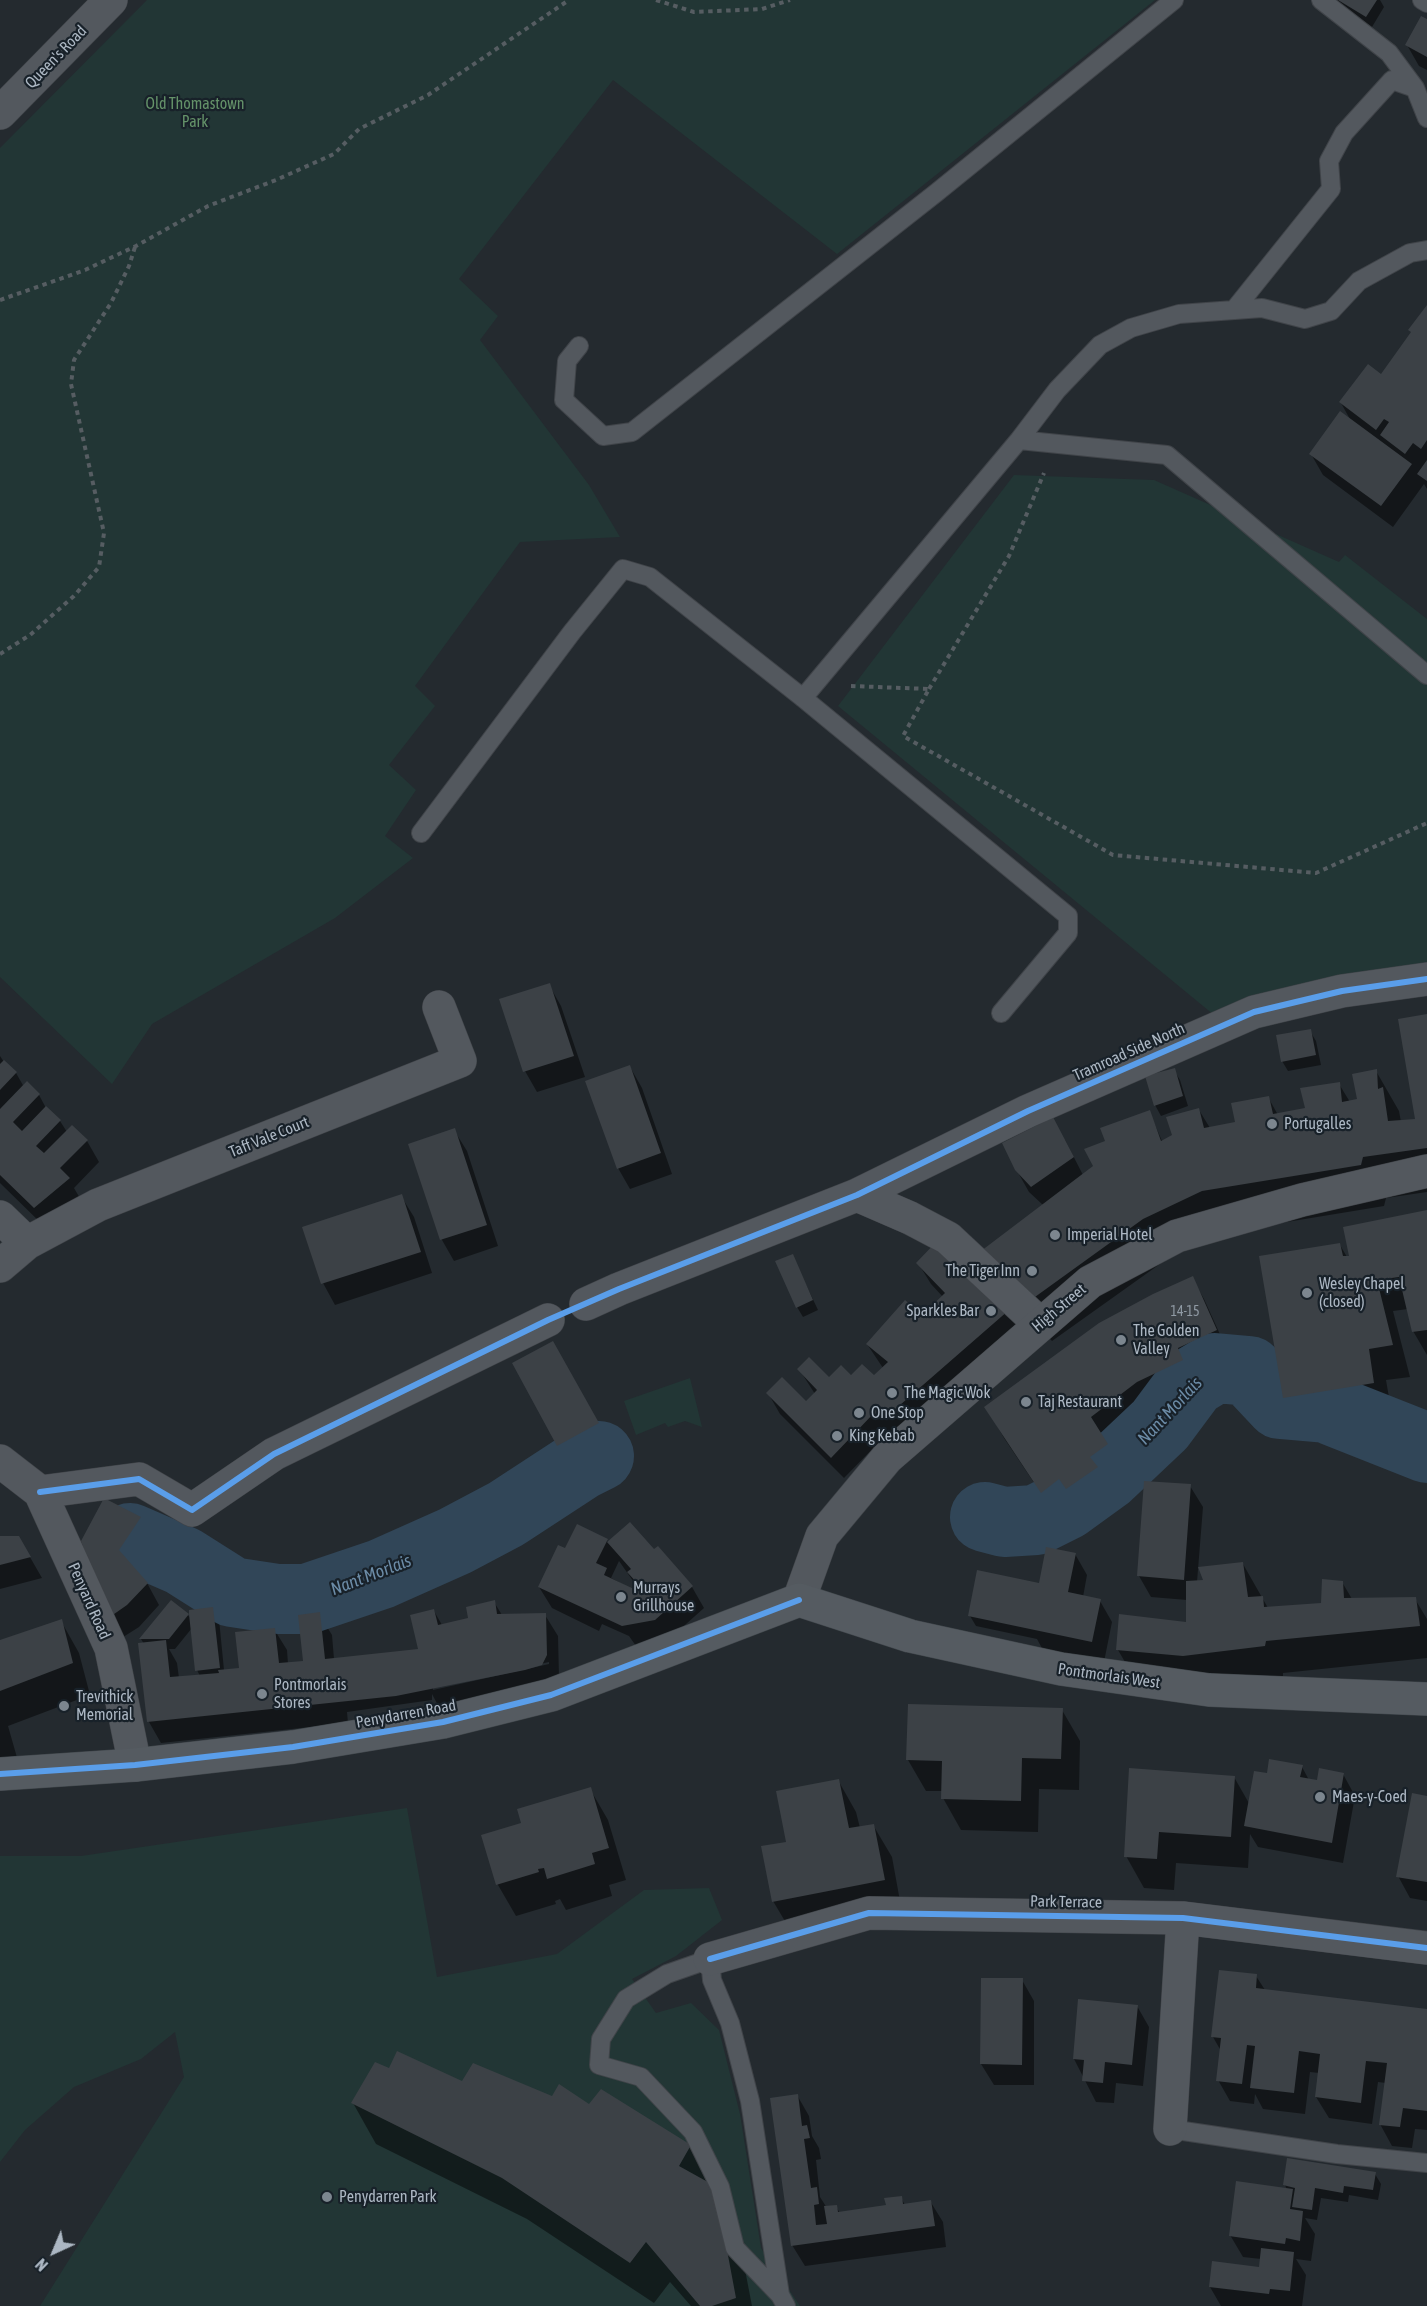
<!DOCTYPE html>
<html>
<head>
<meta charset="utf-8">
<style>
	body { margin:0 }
	#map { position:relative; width:1427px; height:2306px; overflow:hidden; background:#242a2f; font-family:"Asap Condensed",sans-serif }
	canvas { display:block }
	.north { position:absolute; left:24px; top:2222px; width:60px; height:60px; -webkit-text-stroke:4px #182129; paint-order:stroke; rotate:224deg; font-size:16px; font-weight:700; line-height:24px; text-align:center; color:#acb7c3 }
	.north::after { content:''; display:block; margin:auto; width:21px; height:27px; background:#acb7c3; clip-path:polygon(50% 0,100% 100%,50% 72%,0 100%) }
</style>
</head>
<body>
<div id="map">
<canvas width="1427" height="2306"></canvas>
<div class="north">N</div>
</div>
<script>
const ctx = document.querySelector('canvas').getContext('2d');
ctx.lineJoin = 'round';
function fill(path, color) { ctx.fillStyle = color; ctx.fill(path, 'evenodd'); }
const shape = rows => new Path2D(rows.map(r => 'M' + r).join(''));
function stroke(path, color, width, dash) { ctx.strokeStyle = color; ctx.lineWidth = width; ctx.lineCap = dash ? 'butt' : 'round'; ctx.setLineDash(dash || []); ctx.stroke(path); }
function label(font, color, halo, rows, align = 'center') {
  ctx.font = font + ' "Asap Condensed",sans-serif'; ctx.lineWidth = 4.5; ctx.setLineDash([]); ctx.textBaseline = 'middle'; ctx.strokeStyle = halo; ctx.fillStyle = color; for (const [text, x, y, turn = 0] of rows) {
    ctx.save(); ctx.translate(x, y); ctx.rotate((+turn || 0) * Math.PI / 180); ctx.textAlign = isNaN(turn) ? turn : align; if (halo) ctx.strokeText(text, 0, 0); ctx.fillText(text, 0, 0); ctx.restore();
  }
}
fill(shape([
	[147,0,1155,0,837,254,613,80,459,279,498,316,480,340,589,485,620,537,520,542,415,686,435,706,389,765,416,790,385,836,413,858,335,918,152,1024,112,1084,0,977,0,148],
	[1014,475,1154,480,1339,562,1345,555,1427,619,1427,967,1214,1015,838,706],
	[690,1378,702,1427,685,1421,668,1427,665,1423,636,1435,624,1401],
	[407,1808,437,1977,557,1954,644,1890,709,1888,722,1920,676,1956,632,1979,656,2013,691,2003,719,2030,740,2114,761,2248,800,2306,40,2306,184,2077,175,2032,141,2059,74,2087,25,2130,0,2162,0,1856,81,1856]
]), '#223635');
fill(shape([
	[1336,0,1380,0,1384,7,1372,27,1340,6],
	[1427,20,1427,70,1419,66,1407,45],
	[1427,308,1427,489,1424,484,1393,527,1323,475,1311,454,1351,421,1341,403,1381,376,1412,334],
	[549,985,561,1006,585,1077,537,1092,525,1071],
	[1427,1015,1427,1192,1386,1198,1384,1206,1226,1232,1167,1259,1052,1341,1006,1292,1043,1205,1029,1192,1016,1169,1065,1140,1083,1175,1095,1166,1107,1142,1149,1111,1162,1141,1174,1136,1199,1110,1210,1128,1237,1123,1268,1097,1278,1115,1307,1110,1339,1084,1350,1102,1359,1100,1376,1071,1399,1111,1401,1122,1417,1121],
	[1310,1031,1316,1041,1321,1065,1288,1071,1282,1061],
	[0,1056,4,1062,16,1073,24,1087,27,1084,39,1095,46,1108,60,1121,67,1132,87,1141,99,1162,74,1188,81,1200,47,1229,0,1183],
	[630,1067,642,1088,672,1174,630,1189,618,1168],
	[1174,1070,1180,1080,1188,1106,1161,1116,1155,1105],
	[454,1130,467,1151,498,1246,454,1261,442,1240,410,1145],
	[401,1196,414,1217,432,1273,335,1305,323,1283],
	[1427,1211,1427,1355,1413,1331,1408,1309,1393,1311,1410,1377,1386,1380,1392,1415,1302,1429,1284,1398,1340,1245,1347,1257,1350,1256],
	[792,1255,818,1310,803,1317,797,1307],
	[918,1263,1008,1311,1020,1332,897,1439,887,1434,844,1478,780,1414,768,1393,806,1403,815,1394,799,1369,829,1379,874,1377,883,1368,867,1344,922,1317,943,1297,931,1284],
	[1192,1278,1204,1299,1228,1352,1190,1369,1200,1392,1155,1414,1109,1448,1125,1477,1109,1488,1115,1499,1085,1519,1078,1510,1061,1523,1004,1438,986,1407],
	[514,1364,565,1364,610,1445,571,1466],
	[1190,1486,1203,1507,1197,1582,1205,1582,1243,1564,1268,1608,1322,1604,1342,1582,1352,1599,1415,1599,1427,1619,1427,1658,1283,1673,1283,1678,1136,1681,1118,1650,1187,1624,1187,1600,1151,1597,1139,1576],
	[140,1518,153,1539,133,1568,147,1583,159,1605,139,1627,120,1639,82,1542],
	[0,1537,19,1538,42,1578,0,1589],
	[607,1540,608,1543,654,1551,657,1548,692,1587,704,1608,667,1641,636,1646,629,1636,602,1624,599,1631,552,1608,539,1587,566,1550],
	[619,1561,638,1588,635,1591,611,1578],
	[1075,1554,1087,1575,1083,1597,1100,1601,1112,1622,1104,1662,1043,1650,1037,1639,976,1626,970,1616,1039,1587],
	[172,1602,191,1618,213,1609,219,1619,224,1670,240,1669,274,1629,287,1650,288,1664,305,1662,319,1614,332,1635,334,1659,421,1656,434,1611,442,1625,470,1619,494,1602,502,1615,545,1615,558,1636,559,1677,441,1711,432,1694,432,1700,347,1712,348,1723,161,1743,149,1722,144,1644,141,1639],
	[192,1628,197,1670,200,1676,179,1678,177,1663,169,1649,175,1649],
	[549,1662,549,1664,433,1690,433,1687],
	[61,1621,79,1653,90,1695,8,1726,18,1761,0,1767,0,1641],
	[1062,1710,1080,1741,1079,1790,1039,1789,1038,1832,961,1830,943,1798,943,1791,926,1791,908,1760],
	[1302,1767,1309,1780,1318,1781,1343,1774,1355,1796,1343,1863,1258,1847,1250,1834,1248,1868,1176,1863,1174,1890,1144,1888,1126,1856,1234,1777,1250,1805,1268,1775],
	[838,1780,856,1812,860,1828,873,1825,892,1857,902,1912,792,1933,773,1901,787,1843],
	[590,1789,608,1820,626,1880,609,1885,612,1896,566,1910,560,1899,555,1901,556,1904,516,1916,498,1885,483,1836,523,1824],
	[1427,1797,1427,1901,1410,1898,1398,1876],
	[1256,1976,1265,1990,1427,2011,1427,2130,1415,2129,1412,2148,1392,2146,1380,2124,1386,2083,1378,2082,1372,2124,1329,2118,1316,2097,1319,2073,1310,2072,1305,2114,1263,2109,1255,2094,1254,2104,1230,2101,1218,2080,1221,2051,1213,2037],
	[1022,1980,1034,2001,1034,2085,994,2085,981,2064],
	[1137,2006,1149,2027,1143,2086,1116,2083,1114,2103,1096,2102,1074,2059],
	[390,2070,590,2106,690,2146,737,2228,752,2306,691,2306,670,2282,654,2303,527,2219,376,2144,353,2103],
	[797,2095,809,2116,812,2136,819,2148,821,2159,816,2160,820,2197,827,2208,836,2207,840,2213,888,2207,901,2198,905,2205,930,2201,943,2222,946,2247,805,2266,792,2245],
	[1375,2174,1381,2184,1378,2200,1349,2195,1348,2202,1321,2198,1317,2220,1305,2218,1315,2234,1311,2261,1296,2259,1306,2275,1302,2306,1221,2306,1210,2287,1260,2268,1261,2259,1243,2257,1230,2235,1287,2190,1285,2185]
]), '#0007');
stroke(shape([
	[985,1517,1004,1522,1036,1520,1066,1505,1106,1476,1160,1425,1192,1382,1215,1368,1249,1371,1280,1404,1326,1408,1427,1448],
	[130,1538,183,1561,232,1592,278,1599,307,1599,381,1574,455,1541,506,1514,581,1465,599,1456]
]), '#314658', 70);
fill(shape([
	[1338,0,1377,0,1366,17],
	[1421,16,1427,19,1427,57,1405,45],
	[1427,305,1427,440,1421,449,1413,443,1405,454,1380,435,1389,422,1384,419,1376,430,1339,402,1368,364,1381,374,1411,332,1408,330],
	[1340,411,1412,464,1381,506,1309,454],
	[1427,460,1427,481,1417,474],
	[550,983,574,1056,523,1072,499,999],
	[1427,1014,1427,1148,1363,1157,1361,1165,1202,1191,1143,1219,1028,1302,981,1251,1093,1166,1084,1149,1105,1141,1100,1128,1150,1110,1161,1141,1172,1135,1166,1117,1199,1108,1204,1128,1235,1122,1231,1103,1269,1096,1273,1114,1305,1108,1300,1088,1340,1082,1342,1102,1357,1099,1352,1074,1377,1069,1378,1089,1383,1087,1388,1121,1415,1119,1398,1019],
	[1311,1029,1316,1055,1281,1062,1276,1035],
	[4,1060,17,1072,0,1090,0,1064],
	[630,1065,661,1153,617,1169,585,1081],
	[1175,1068,1183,1096,1154,1106,1145,1076],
	[27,1081,40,1094,13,1122,22,1131,46,1106,61,1120,36,1146,44,1153,72,1125,88,1140,60,1168,70,1178,34,1208,0,1175,0,1109],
	[1053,1117,1074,1157,1031,1187,1015,1170,1002,1143],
	[455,1128,487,1225,440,1240,408,1144],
	[402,1194,421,1252,321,1284,302,1227],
	[1427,1210,1427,1330,1412,1332,1399,1277,1377,1280,1393,1345,1369,1349,1374,1383,1283,1398,1259,1256,1340,1243,1343,1256,1349,1256,1343,1227],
	[938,1240,1009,1310,884,1419,874,1413,831,1458,766,1393,782,1377,806,1401,817,1390,797,1369,809,1357,829,1377,841,1365,851,1375,862,1364,874,1375,888,1362,866,1344,905,1300,922,1315,945,1293,916,1263],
	[793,1254,813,1300,796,1308,775,1261],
	[1193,1276,1217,1330,1178,1348,1183,1360,1137,1382,1091,1417,1108,1444,1090,1457,1098,1467,1066,1489,1059,1479,1041,1493,984,1407,1099,1323,1153,1294],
	[553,1341,599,1423,557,1446,512,1363],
	[1144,1481,1191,1484,1184,1580,1137,1576],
	[104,1498,141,1517,119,1550,148,1583,127,1605,107,1619,81,1541],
	[630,1522,654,1549,658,1546,693,1586,655,1620,622,1626,538,1587,558,1545,565,1548,577,1524,608,1539,596,1563,607,1568,604,1575,634,1589,639,1585,627,1572,631,1569,607,1542],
	[0,1536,19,1536,31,1557,0,1565],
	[1046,1547,1076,1553,1068,1592,1101,1599,1092,1642,968,1616,977,1570,1039,1583],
	[1243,1562,1248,1597,1263,1596,1264,1607,1321,1603,1322,1579,1343,1581,1344,1598,1416,1597,1420,1626,1266,1641,1265,1646,1183,1656,1116,1650,1119,1614,1186,1622,1186,1581,1203,1580,1198,1567],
	[171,1600,189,1614,189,1610,213,1607,220,1668,195,1671,189,1614,169,1639,139,1639],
	[495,1600,497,1614,546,1613,547,1655,542,1665,525,1670,396,1696,147,1722,138,1643,166,1640,170,1677,219,1673,218,1670,239,1668,235,1632,275,1628,279,1663,303,1661,298,1615,320,1612,325,1659,418,1649,410,1615,434,1609,438,1625,468,1618,466,1607],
	[62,1619,73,1663,0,1691,0,1640],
	[908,1704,1063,1708,1061,1759,1022,1758,1021,1801,941,1799,942,1761,906,1760],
	[1269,1759,1303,1765,1300,1777,1317,1780,1319,1768,1344,1773,1332,1843,1244,1826,1254,1771,1267,1773],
	[1129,1768,1235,1776,1231,1837,1159,1832,1157,1859,1124,1857],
	[839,1779,849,1828,874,1824,885,1880,772,1902,761,1846,786,1842,776,1791],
	[591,1787,609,1848,592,1853,595,1864,547,1879,544,1868,538,1869,539,1872,496,1885,481,1835,521,1823,517,1809],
	[1412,1793,1427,1796,1427,1882,1396,1877],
	[1219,1970,1257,1974,1256,1988,1427,2009,1427,2111,1403,2108,1400,2127,1379,2125,1387,2063,1366,2061,1361,2103,1315,2097,1320,2054,1299,2051,1294,2093,1250,2088,1255,2046,1247,2045,1242,2084,1216,2081,1221,2038,1211,2037],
	[981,1978,1023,1978,1022,2065,980,2064],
	[1078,1999,1138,2005,1132,2065,1105,2062,1103,2083,1082,2081,1084,2060,1073,2059],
	[397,2051,462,2081,473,2063,552,2096,559,2084,589,2104,601,2089,691,2145,679,2166,715,2186,736,2298,712,2306,700,2306,646,2242,630,2263,502,2178,351,2103,375,2062,389,2068],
	[798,2094,802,2126,807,2125,810,2138,804,2139,811,2188,817,2187,819,2204,814,2205,816,2225,827,2224,824,2206,837,2205,838,2212,886,2205,884,2198,902,2196,903,2204,931,2200,935,2226,791,2246,770,2098],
	[1287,2158,1376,2172,1373,2190,1344,2186,1343,2193,1315,2188,1312,2210,1292,2207,1295,2188,1283,2185],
	[1236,2181,1293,2189,1290,2209,1303,2211,1300,2241,1286,2238,1285,2244,1229,2236],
	[1261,2248,1294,2252,1290,2291,1270,2289,1269,2294,1209,2287,1212,2261,1259,2267]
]), '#3c4146');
const service = shape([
	[1321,0,1389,53,1415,88],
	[1422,0,1427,3],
	[1234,310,1331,189,1329,161,1344,133,1392,80,1415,88,1427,118],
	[579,346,567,361,564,400,603,436,632,432,936,193,1174,0],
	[1019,440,1167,455,1427,675],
	[803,698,1019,440,1057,390,1100,345,1131,328,1179,314,1262,308,1305,319,1331,311,1359,281,1410,253,1427,250],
	[421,833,572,632,623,569,650,577,803,698,1068,916,1068,933,1001,1013],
	[1170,2129,1337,2154,1427,2163],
	[780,2295,735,2248,720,2187,693,2132,641,2077,599,2065,601,2039,626,1999,667,1974,710,1959,712,1980,730,2023,750,2101,780,2295,786,2306]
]);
const minor = shape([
	[0,113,111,0],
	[857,1195,910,1218,948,1238,1040,1324],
	[0,1217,27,1243],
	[0,1266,27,1243,98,1205,460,1061,439,1007],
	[586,1304,619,1289,857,1195,1028,1111,1254,1012,1342,991,1427,979],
	[0,1461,40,1492,111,1648,135,1765],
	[40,1492,139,1479,192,1510,274,1454,548,1320],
	[710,1959,869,1913,1183,1918,1427,1948],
	[1170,2129,1183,1918]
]);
const tertiary = shape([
	[799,1600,822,1536,887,1458,1090,1282,1177,1236,1302,1200,1427,1171]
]);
const primary = shape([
	[0,1774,135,1765,293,1747,443,1722,551,1695,799,1600,910,1636,1061,1669,1209,1690,1427,1699]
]);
stroke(service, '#404449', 20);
stroke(minor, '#404449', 34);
stroke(tertiary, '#404449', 34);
stroke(primary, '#41474c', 34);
stroke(shape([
	[656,0,694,12,762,9,790,0],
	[0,300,85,270,136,246,208,206,276,180,334,154,359,129,428,95,569,0],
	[0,654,30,635,74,596,99,567,104,533,71,384,74,360,111,303,129,266,135,247],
	[851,686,929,689,903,736,1113,855,1316,873,1427,823],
	[929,689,1009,556,1044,473]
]), '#565d62', 4, [4.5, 4.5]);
stroke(service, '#53585e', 18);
stroke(minor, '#53585e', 33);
stroke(tertiary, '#53585e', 33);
stroke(primary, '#555b61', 33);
stroke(shape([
	[40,1492,139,1479,192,1510,274,1454,548,1320,619,1289,857,1195,1028,1111,1254,1012,1342,991,1427,979],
	[0,1774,135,1765,293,1747,443,1722,551,1695,799,1600],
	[710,1959,869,1913,1183,1918,1427,1948]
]), '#5a9eea', 6);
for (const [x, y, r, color] of [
	[1272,1124,6,"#7c868f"],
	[1055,1235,6,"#7c868f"],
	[1032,1271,6,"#7c868f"],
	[1307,1293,6,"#7c868f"],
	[991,1311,6,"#7c868f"],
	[1121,1340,6,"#7c868f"],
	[892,1393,6,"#7c868f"],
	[1026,1402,6,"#7c868f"],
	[859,1413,6,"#7c868f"],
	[837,1436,6,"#7c868f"],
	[621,1597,6,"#7c868f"],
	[262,1694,6,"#7c868f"],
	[64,1706,6,"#7c868f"],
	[1320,1797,6,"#7c868f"],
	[327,2197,6,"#7c868f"]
]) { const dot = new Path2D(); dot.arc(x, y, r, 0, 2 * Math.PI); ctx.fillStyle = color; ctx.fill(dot); stroke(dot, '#182129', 2); }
label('14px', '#909aa4', null, [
	["14-15",1185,1312]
]);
label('16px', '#acb7c3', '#182129', [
	["Queen's Road",56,57,-46],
	["Tramroad Side North",1129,1052,-24],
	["Taff Vale Court",269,1137,-22],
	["High Street",1059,1308,-40],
	["Penyard Road",89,1601,66],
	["Pontmorlais West",1109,1676,8],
	["Penydarren Road",406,1714,-10],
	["Park Terrace",1066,1902,1]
]);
label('16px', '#649269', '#182129', [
	["Old Thomastown",195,104],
	["Park",195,122]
]);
label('16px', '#acb7c3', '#182129', [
	["Portugalles",1284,1124],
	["Imperial Hotel",1067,1235],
	["The Tiger Inn",1020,1271,"right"],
	["Wesley Chapel",1319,1284],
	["(closed)",1319,1302],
	["Sparkles Bar",979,1311,"right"],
	["The Golden",1133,1331],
	["Valley",1133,1349],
	["The Magic Wok",904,1393],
	["Taj Restaurant",1038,1402],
	["One Stop",871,1413],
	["King Kebab",849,1436],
	["Murrays",633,1588],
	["Grillhouse",633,1606],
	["Pontmorlais",274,1685],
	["Stores",274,1703],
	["Trevithick",76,1697],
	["Memorial",76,1715],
	["Maes-y-Coed",1332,1797],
	["Penydarren Park",339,2197]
], 'left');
label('italic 18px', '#6c8ca7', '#182129', [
	["Nant Morlais",1170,1411,-47],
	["Nant Morlais",371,1575,-21]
]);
</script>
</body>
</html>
